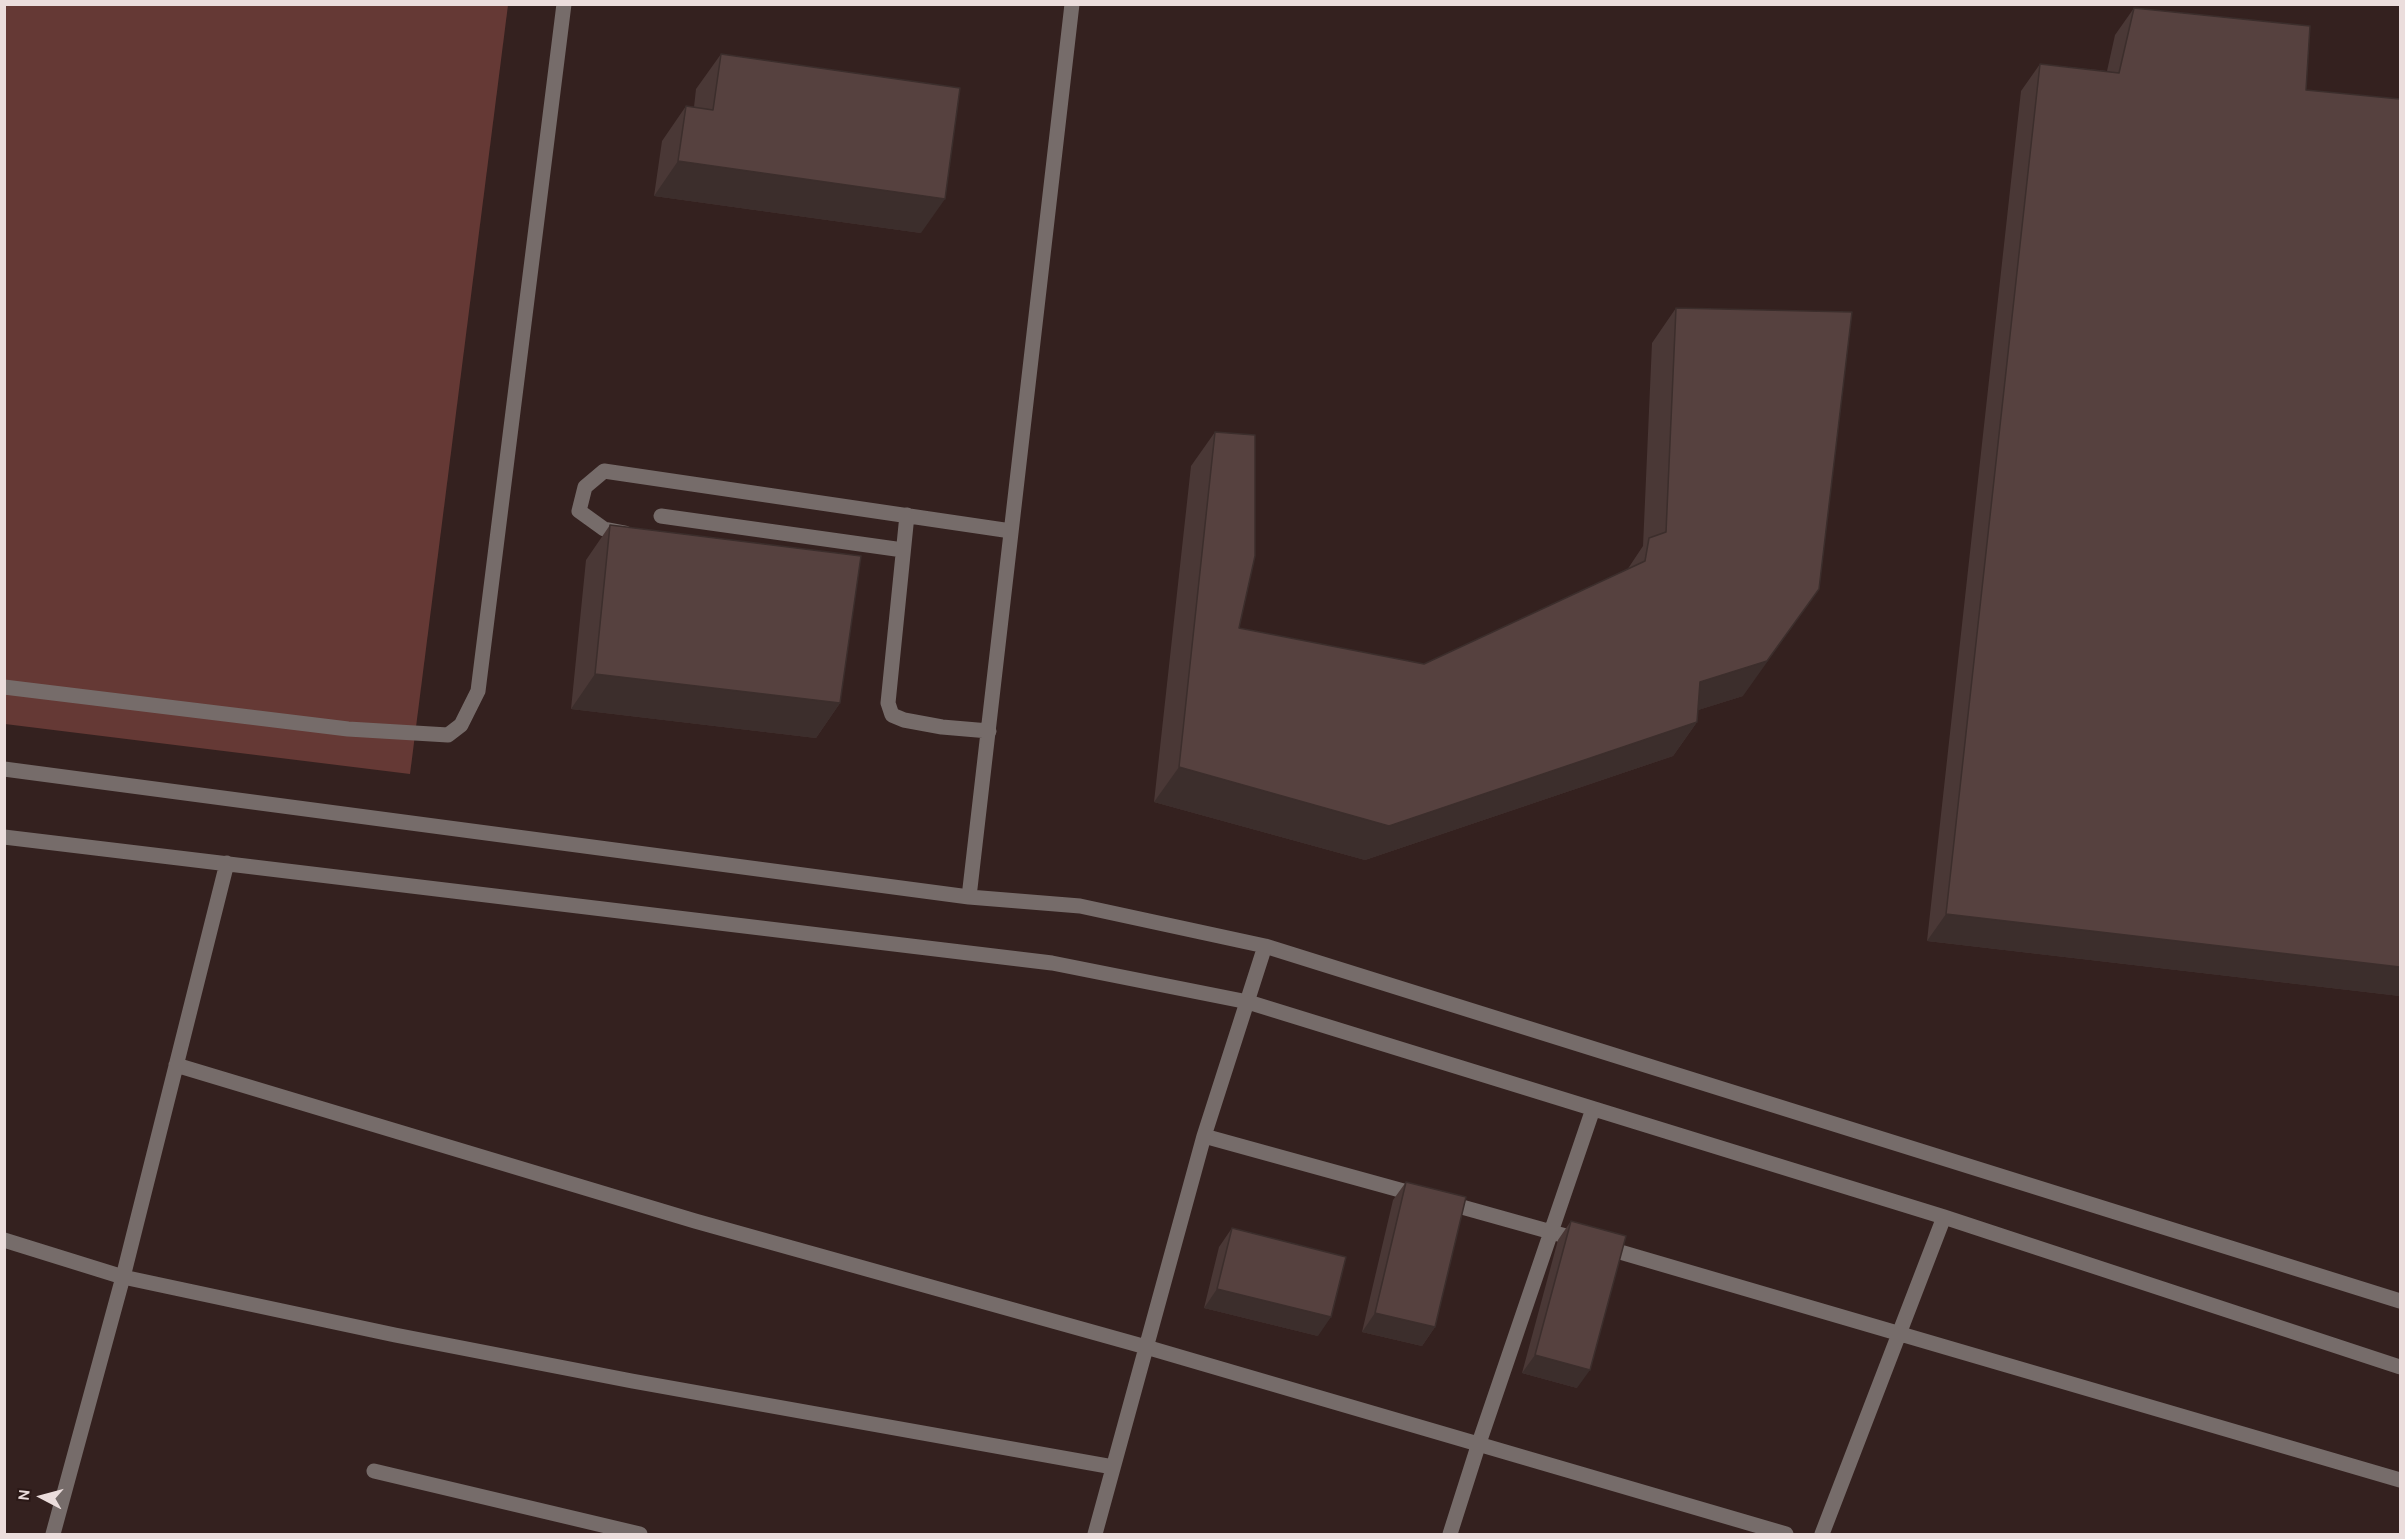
<!DOCTYPE html>
<html>
<head>
<meta charset="utf-8">
<style>
	body { margin:0 }
	#map { position:relative; width:2405px; height:1539px; overflow:hidden; background:#34211f; font-family:Karla,sans-serif }
	canvas { display:block }
	.frame { position:absolute; inset:0; border:6px solid #ebdddc; pointer-events:none }
	.north { position:absolute; left:12px; top:1467px; width:60px; height:60px; -webkit-text-stroke:4px #2a1816; paint-order:stroke; rotate:276deg; font-size:16px; font-weight:700; line-height:24px; text-align:center; color:#ebdddc }
	.north::after { content:''; display:block; margin:auto; width:21px; height:27px; background:#ebdddc; clip-path:polygon(50% 0,100% 100%,50% 72%,0 100%) }
</style>
</head>
<body>
<div id="map">
<canvas width="2405" height="1539"></canvas>
<div class="frame"></div>
<div class="north">N</div>
</div>
<script>
const ctx = document.querySelector('canvas').getContext('2d');
ctx.lineJoin = 'round';
function fill(path, color) { ctx.fillStyle = color; ctx.fill(path, 'evenodd'); }
const shape = rows => new Path2D(rows.map(r => 'M' + r).join(''));
function stroke(path, color, width, dash) { ctx.strokeStyle = color; ctx.lineWidth = width; ctx.lineCap = dash ? 'butt' : 'round'; ctx.setLineDash(dash || []); ctx.stroke(path); }
fill(shape([
	[5,5,508,5,410,774,5,724]
]), '#653935');
stroke(shape([
	[907,515,888,703,892,715,904,720,942,727,989,731],
	[661,516,903,550],
	[625,533,604,529,579,511,585,487,604,471,1011,531],
	[4,687,348,729,448,735,461,725,478,691,564,4],
	[4,769,969,897,1080,906,1265,946,2400,1301],
	[4,837,1052,963,1248,1002,1944,1217,2400,1367],
	[969,897,1072,4],
	[176,1065,695,1221,1146,1347,1786,1534],
	[1204,1136,1418,1195],
	[1444,1202,1580,1240],
	[4,1240,123,1277,395,1335,632,1381,1113,1467],
	[1603,1247,2400,1480],
	[374,1471,640,1534],
	[53,1534,123,1277,227,863],
	[1095,1534,1204,1136,1265,946],
	[1450,1534,1479,1443,1593,1109],
	[1822,1534,1944,1217]
]), '#766c6a', 15);
fill(shape([
	[2134,8,2306,90,2400,99,2400,996,1927,941,2021,91,2040,64,2107,71,2115,35],
	[721,54,921,233,654,196,662,141,686,106,694,107,696,89],
	[1676,308,1743,696,1698,710,1697,722,1673,756,1365,860,1154,802,1191,466,1215,432,1239,628,1424,664,1627,570,1643,546,1652,343],
	[610,525,840,703,816,738,571,709,586,560],
	[1406,1182,1435,1327,1422,1346,1362,1332,1393,1200],
	[1571,1221,1577,1388,1522,1373,1558,1240],
	[1232,1228,1318,1336,1204,1308,1219,1247]
]), '#4a3836');
fill(shape([
	[678,161,945,199,921,233,654,196],
	[1819,589,1743,696,1676,717,1700,682],
	[595,674,840,703,816,738,571,709],
	[1697,722,1673,756,1365,860,1154,802,1179,767],
	[1946,914,2400,967,2400,996,1927,941],
	[1217,1289,1331,1317,1318,1336,1204,1308],
	[1375,1313,1435,1327,1422,1346,1362,1332],
	[1535,1355,1590,1370,1577,1388,1522,1373]
]), '#3c2e2c');
const building = shape([
	[2134,8,2310,26,2306,90,2400,99,2400,967,1946,914,2040,64,2119,73,2134,8],
	[721,54,960,88,945,199,678,161,686,106,713,110,721,54],
	[1676,308,1852,312,1819,589,1767,661,1700,682,1697,722,1389,826,1179,767,1215,432,1255,435,1255,556,1239,628,1424,664,1645,561,1649,538,1666,532,1676,308],
	[610,525,861,556,840,703,595,674,610,525],
	[1406,1182,1466,1197,1435,1327,1375,1313,1406,1182],
	[1571,1221,1626,1236,1590,1370,1535,1355,1571,1221],
	[1232,1228,1346,1257,1331,1317,1217,1289,1232,1228]
]);
fill(building, '#56413f');
stroke(building, '#3c2e2c', 1.5);
</script>
</body>
</html>
